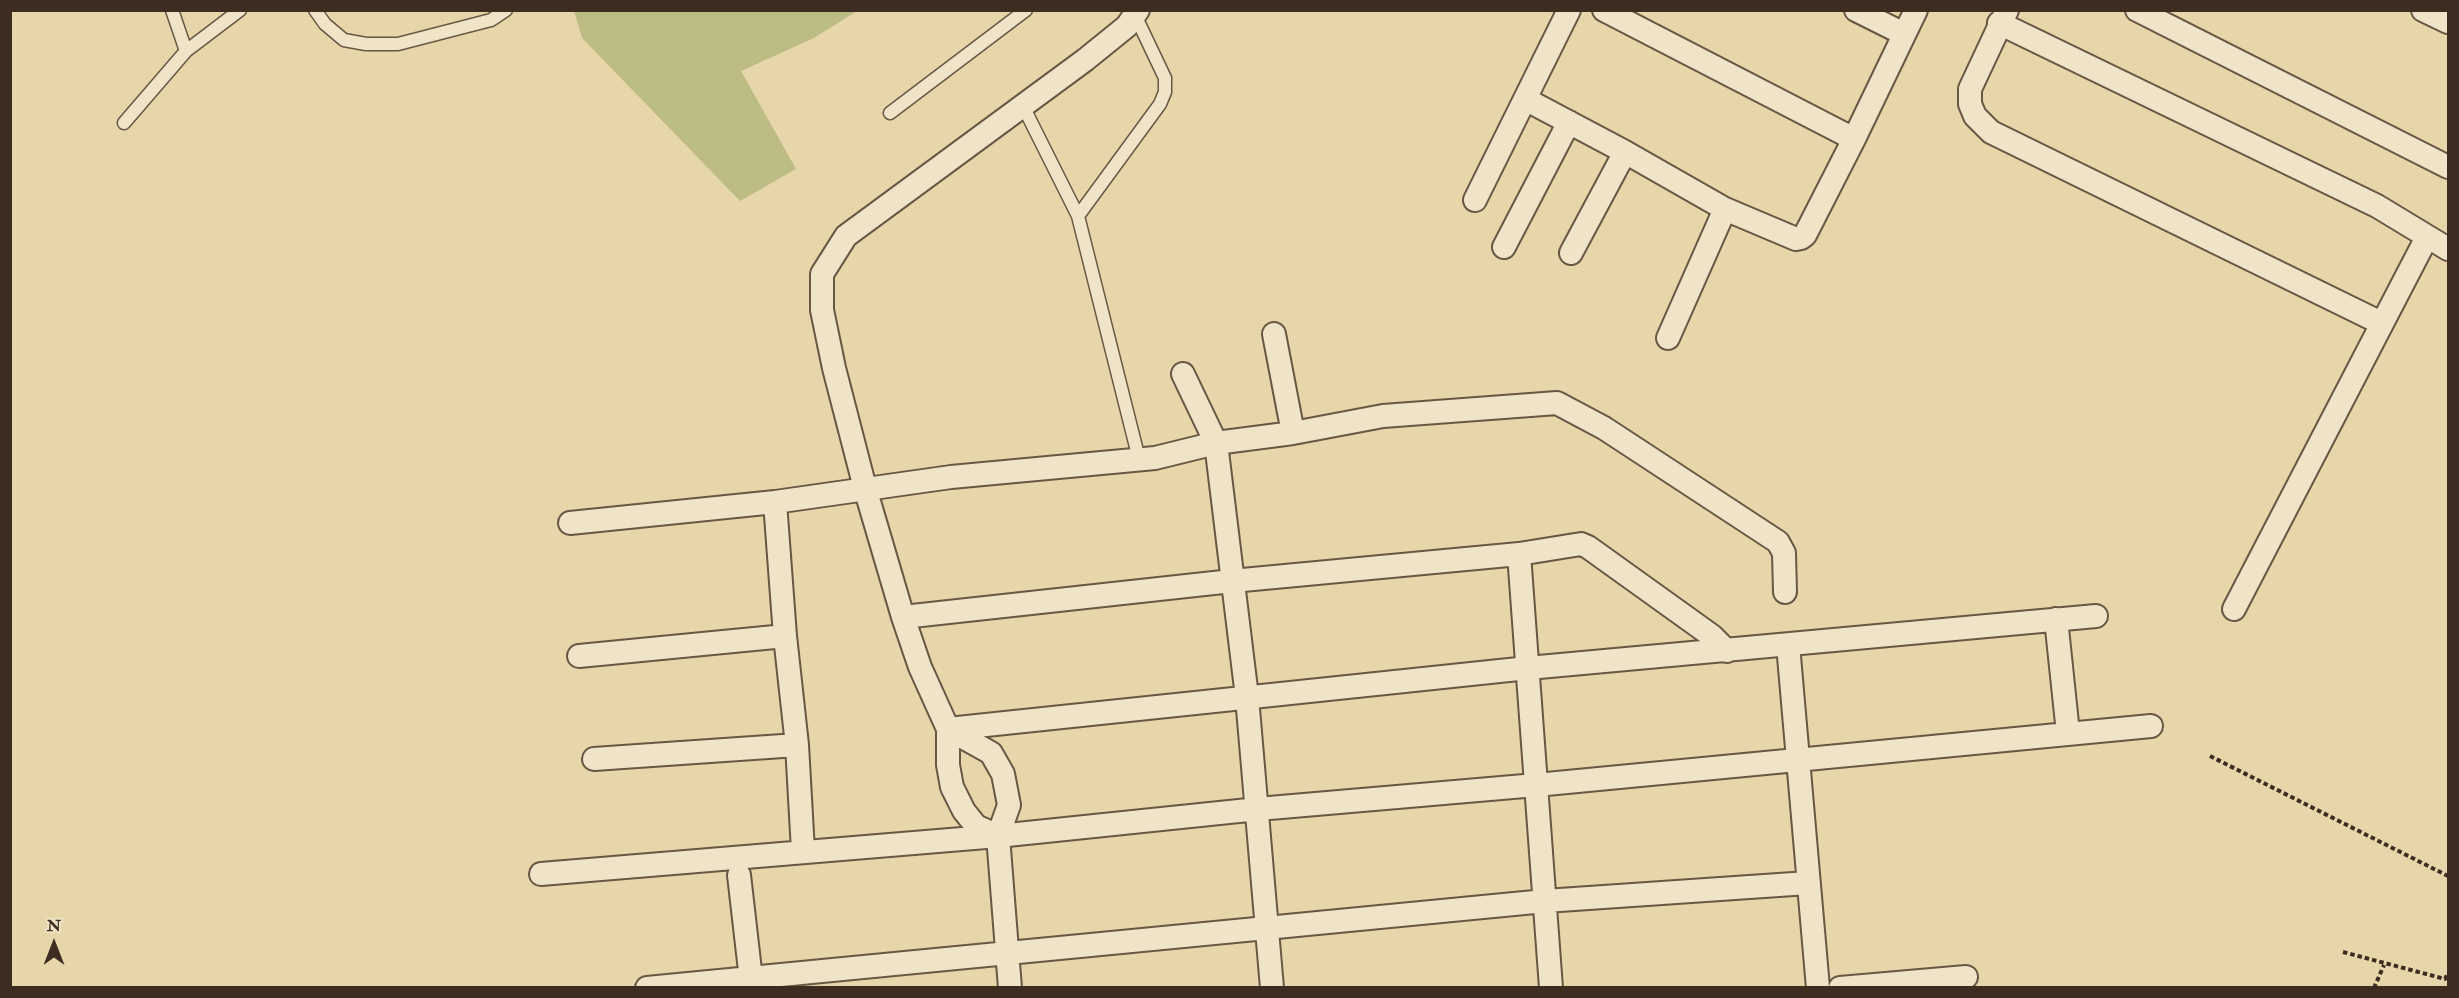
<!DOCTYPE html>
<html>
<head>
<meta charset="utf-8">
<style>
	body { margin:0 }
	#map { position:relative; width:2459px; height:998px; overflow:hidden; background:#e7d6a9; font-family:"IM FELL Double Pica",serif }
	canvas { display:block }
	.frame { position:absolute; inset:0; border:12px solid #3d2d21; pointer-events:none }
	.north { position:absolute; left:24px; top:914px; width:60px; height:60px; -webkit-text-stroke:4px #efe4c7; paint-order:stroke; rotate:0deg; font-size:16px; font-weight:700; line-height:24px; text-align:center; color:#3d2d21 }
	.north::after { content:''; display:block; margin:auto; width:21px; height:27px; background:#3d2d21; clip-path:polygon(50% 0,100% 100%,50% 72%,0 100%) }
</style>
</head>
<body>
<div id="map">
<canvas width="2459" height="998"></canvas>
<div class="frame"></div>
<div class="north">N</div>
</div>
<script>
const ctx = document.querySelector('canvas').getContext('2d');
ctx.lineJoin = 'round';
function fill(path, color) { ctx.fillStyle = color; ctx.fill(path, 'evenodd'); }
const shape = rows => new Path2D(rows.map(r => 'M' + r).join(''));
function stroke(path, color, width, dash) { ctx.strokeStyle = color; ctx.lineWidth = width; ctx.lineCap = dash ? 'butt' : 'round'; ctx.setLineDash(dash || []); ctx.stroke(path); }
fill(shape([
	[574,11,574,10,857,11,814,38,741,71,796,169,740,201,582,38]
]), '#bcbc84');
const service = shape([
	[172,10,186,51],
	[315,10,325,24,344,40,366,44,398,44,491,20,506,10],
	[1135,15,1165,78,1165,92,1160,104,1078,216,1139,459],
	[1023,106,1078,216],
	[890,113,1026,10],
	[124,123,186,51,240,10]
]);
const minor = shape([
	[1604,10,1854,139],
	[1856,10,1904,34],
	[2007,10,1970,89,1970,104,1975,116,1991,132,2381,323],
	[2137,10,2448,167],
	[2423,10,2448,22],
	[1999,23,2377,206,2448,249],
	[1525,99,1625,152,1725,209,1796,239,1801,238,1805,235,1854,139,1916,10],
	[1475,200,1569,10],
	[1504,247,1569,122],
	[1571,253,1625,152],
	[1274,334,1293,433],
	[1668,338,1725,209],
	[1183,374,1216,443,1247,697,1272,988],
	[775,502,785,636,797,745,803,851],
	[570,523,775,502,951,477,1155,458,1216,443,1293,433,1383,416,1557,403,1604,428,1778,542,1784,553,1785,592],
	[1519,554,1551,988],
	[2234,609,2427,237],
	[903,617,1232,581,1519,554,1581,544,1588,547,1712,636,1727,651],
	[2056,619,2068,733],
	[1788,645,1818,988],
	[579,656,785,636],
	[594,759,797,745],
	[998,836,976,826,964,811,952,787,948,765,948,729,1528,668,2096,616],
	[541,874,998,836,1258,809,1536,785,2151,726],
	[739,875,752,988],
	[647,988,1545,901,1808,883],
	[1010,988,998,836,1009,805,1003,774,991,753,948,729,920,667,903,617,865,488,834,368,822,310,822,274,846,236,1085,60,1127,26,1138,10],
	[1840,988,1966,977]
]);
stroke(service, '#685743', 15);
stroke(minor, '#685743', 26);
stroke(shape([
	[2210,756,2448,876],
	[2343,952,2445,979,2448,973],
	[2374,988,2384,965]
]), '#3d2d21', 4, [4.5, 3]);
stroke(service, '#efe4c7', 12);
stroke(minor, '#efe4c7', 22);
</script>
</body>
</html>
